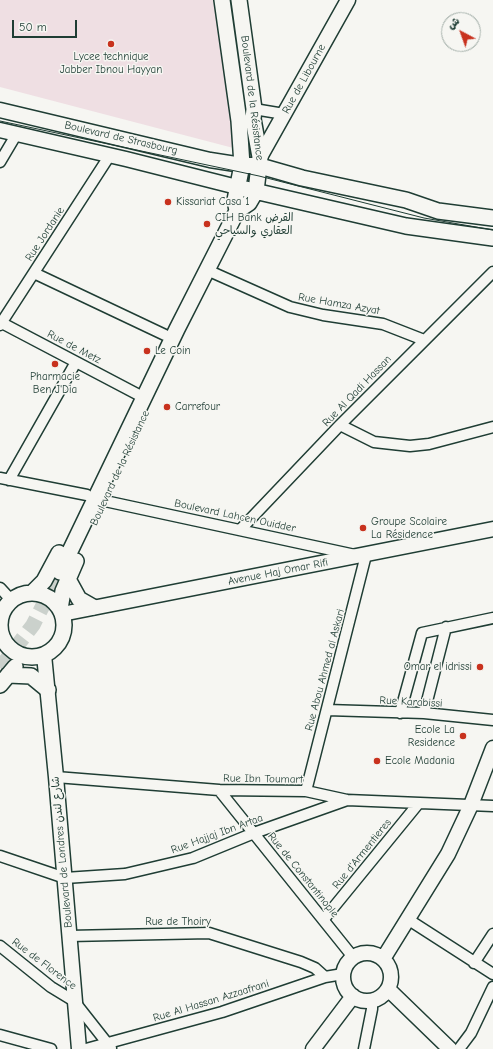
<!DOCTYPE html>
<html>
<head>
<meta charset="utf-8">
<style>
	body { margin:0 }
	#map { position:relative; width:493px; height:1049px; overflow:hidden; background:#f6f6f2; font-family:"Comic Neue","Playpen Sans Arabic",sans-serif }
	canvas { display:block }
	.north { position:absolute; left:441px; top:12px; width:40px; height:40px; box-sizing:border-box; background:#f6f6f2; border:1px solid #a0aca6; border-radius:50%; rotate:319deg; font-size:11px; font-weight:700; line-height:16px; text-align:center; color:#1f3d34 }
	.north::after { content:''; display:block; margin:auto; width:14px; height:18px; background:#c8321e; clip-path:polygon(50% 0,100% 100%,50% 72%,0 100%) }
	.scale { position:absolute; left:12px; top:20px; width:65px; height:18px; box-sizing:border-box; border:2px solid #1f3d34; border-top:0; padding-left:5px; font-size:12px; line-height:14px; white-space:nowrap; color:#1f3d34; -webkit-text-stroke:3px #f6f6f2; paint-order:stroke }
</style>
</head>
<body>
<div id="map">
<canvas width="493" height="1049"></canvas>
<div class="north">ش</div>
<div class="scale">50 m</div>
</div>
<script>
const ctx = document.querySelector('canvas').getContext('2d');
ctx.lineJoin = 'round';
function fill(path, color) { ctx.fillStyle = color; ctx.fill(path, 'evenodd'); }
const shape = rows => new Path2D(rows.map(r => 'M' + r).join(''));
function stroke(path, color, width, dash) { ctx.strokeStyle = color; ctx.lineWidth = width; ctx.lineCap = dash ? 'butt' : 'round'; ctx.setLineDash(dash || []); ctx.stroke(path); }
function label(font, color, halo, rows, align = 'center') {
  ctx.font = font + ' "Comic Neue","Playpen Sans Arabic",sans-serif'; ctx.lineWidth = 3; ctx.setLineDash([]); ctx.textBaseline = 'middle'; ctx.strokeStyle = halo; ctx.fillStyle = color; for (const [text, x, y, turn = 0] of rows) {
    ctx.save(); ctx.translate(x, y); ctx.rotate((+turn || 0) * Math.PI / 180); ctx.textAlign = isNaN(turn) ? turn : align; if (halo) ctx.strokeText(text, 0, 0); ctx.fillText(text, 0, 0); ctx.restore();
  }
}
fill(shape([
	[0,0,213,0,239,130,241,150,0,87]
]), '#efdfe3');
stroke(shape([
	[0,668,33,625,60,572]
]), '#cbd1cc', 15, [15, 8]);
const street = shape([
	[254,109,284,114],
	[0,162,16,135],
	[207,270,290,307,323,315,383,324,424,340],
	[34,273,165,335],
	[0,322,137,394],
	[0,325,110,155],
	[340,425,374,442,410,446,429,444,493,427],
	[0,478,87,495],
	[9,480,76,362],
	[105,501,355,555],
	[240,530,340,425,493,272],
	[0,588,12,601],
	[0,620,1,620],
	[327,710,424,713,493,720],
	[400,713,422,633,493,618],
	[424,713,446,627],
	[56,777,219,790,306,791,347,800,493,806],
	[219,790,353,957],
	[306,791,366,555],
	[0,856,65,878,125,874,193,858,254,833,347,800],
	[324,919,418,804],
	[409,920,493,974],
	[69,936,209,933,301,962,315,968,325,977],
	[0,946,51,987,74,1001,111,1048],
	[474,963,493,934],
	[0,1035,51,1049],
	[86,1049,222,1012,325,977,343,974],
	[364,1049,372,1009,372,1000],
	[459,1049,471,1033,493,987]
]);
const secondary = shape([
	[0,110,210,160,242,165],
	[0,130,126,159,237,187],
	[260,157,348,0],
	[62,614,493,529],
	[0,636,2,636],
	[44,655,56,777,79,1049],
	'343 977a24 24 0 1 1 48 0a24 24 0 1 1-48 0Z',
	[383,959,448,854,471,805,493,748],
	[388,989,450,1049],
	[313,1049,353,996]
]);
const primary = shape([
	[222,0,239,121,242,165,235,200,237,211],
	[242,165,260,166,302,178,406,200,438,211,493,218],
	[237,187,406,226,493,238],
	[60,572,177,329,237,211,249,203,256,191,260,157,253,119,254,109,239,0],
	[68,579,79,599,93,607],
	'0 625a32 32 0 1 1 64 0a32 32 0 1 1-64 0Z',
	[32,593,44,581,59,553],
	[60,609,63,591,76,561],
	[8,675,31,676,48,690],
	[0,685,15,667]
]);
stroke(street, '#1f3d34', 13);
stroke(secondary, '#1f3d34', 17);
stroke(primary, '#1f3d34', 18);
stroke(street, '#f6f6f2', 10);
stroke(secondary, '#f6f6f2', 14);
stroke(primary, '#f6f6f2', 15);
stroke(shape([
	[0,121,259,176,424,218,493,230]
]), '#1f3d34', 1);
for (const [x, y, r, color] of [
	[111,44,4,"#c8321e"],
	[168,202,4,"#c8321e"],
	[207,224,4,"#c8321e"],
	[147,351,4,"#c8321e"],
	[55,364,4,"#c8321e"],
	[167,407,4,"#c8321e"],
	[363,528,4,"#c8321e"],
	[480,667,4,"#c8321e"],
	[463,736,4,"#c8321e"],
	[377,761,4,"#c8321e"]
]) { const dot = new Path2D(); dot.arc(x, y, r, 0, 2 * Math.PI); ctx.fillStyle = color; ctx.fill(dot); stroke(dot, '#f6f6f2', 1.5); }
label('11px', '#1f3d34', '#f6f6f2', [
	["Lycee technique",111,57,"center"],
	["Jabber Ibnou Hayyan",111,70,"center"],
	["Kissariat Casa 1",176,202],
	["CIH Bank القرض",215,218],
	["العقاري والسياحي",215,231],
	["Le Coin",155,351],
	["Pharmacie",55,377,"center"],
	["Ben J'Dia",55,390,"center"],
	["Carrefour",175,407],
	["Groupe Scolaire",371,522],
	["La Résidence",371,535],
	["Omar el idrissi",472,667,"right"],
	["Ecole La",455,730,"right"],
	["Residence",455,743,"right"],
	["Ecole Madania",385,761]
], 'left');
label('11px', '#1f3d34', '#f6f6f2', [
	["Rue de Libourne",304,79,-61],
	["Boulevard de la Résistance",252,98,83],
	["Boulevard de Strasbourg",121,138,13],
	["Rue Jordanie",45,234,-57],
	["Rue Hamza Azyat",339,304,10],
	["Rue de Metz",74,347,28],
	["Rue Al Qadi Hassan",357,391,-46],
	["Boulevard de la Résistance",120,468,-65],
	["Boulevard Lahcen Ouidder",235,516,12],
	["Avenue Haj Omar Rifi",278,572,-11],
	["Rue Abou Ahmed al Askari",325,670,-75],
	["Rue Karabissi",411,702,3],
	["Rue Ibn Toumart",263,779,1],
	["Rue Hajjaj Ibn Artaa",217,834,-20],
	["Boulevard de Londres شارع لندن",62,852,-95],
	["Rue d'Armentieres",362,854,-51],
	["Rue de Constantinople",303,875,51],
	["Rue de Thoiry",178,922],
	["Rue de Florence",44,964,37],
	["Rue Al Hassan Azzaafrani",211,1001,-17]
]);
</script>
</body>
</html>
